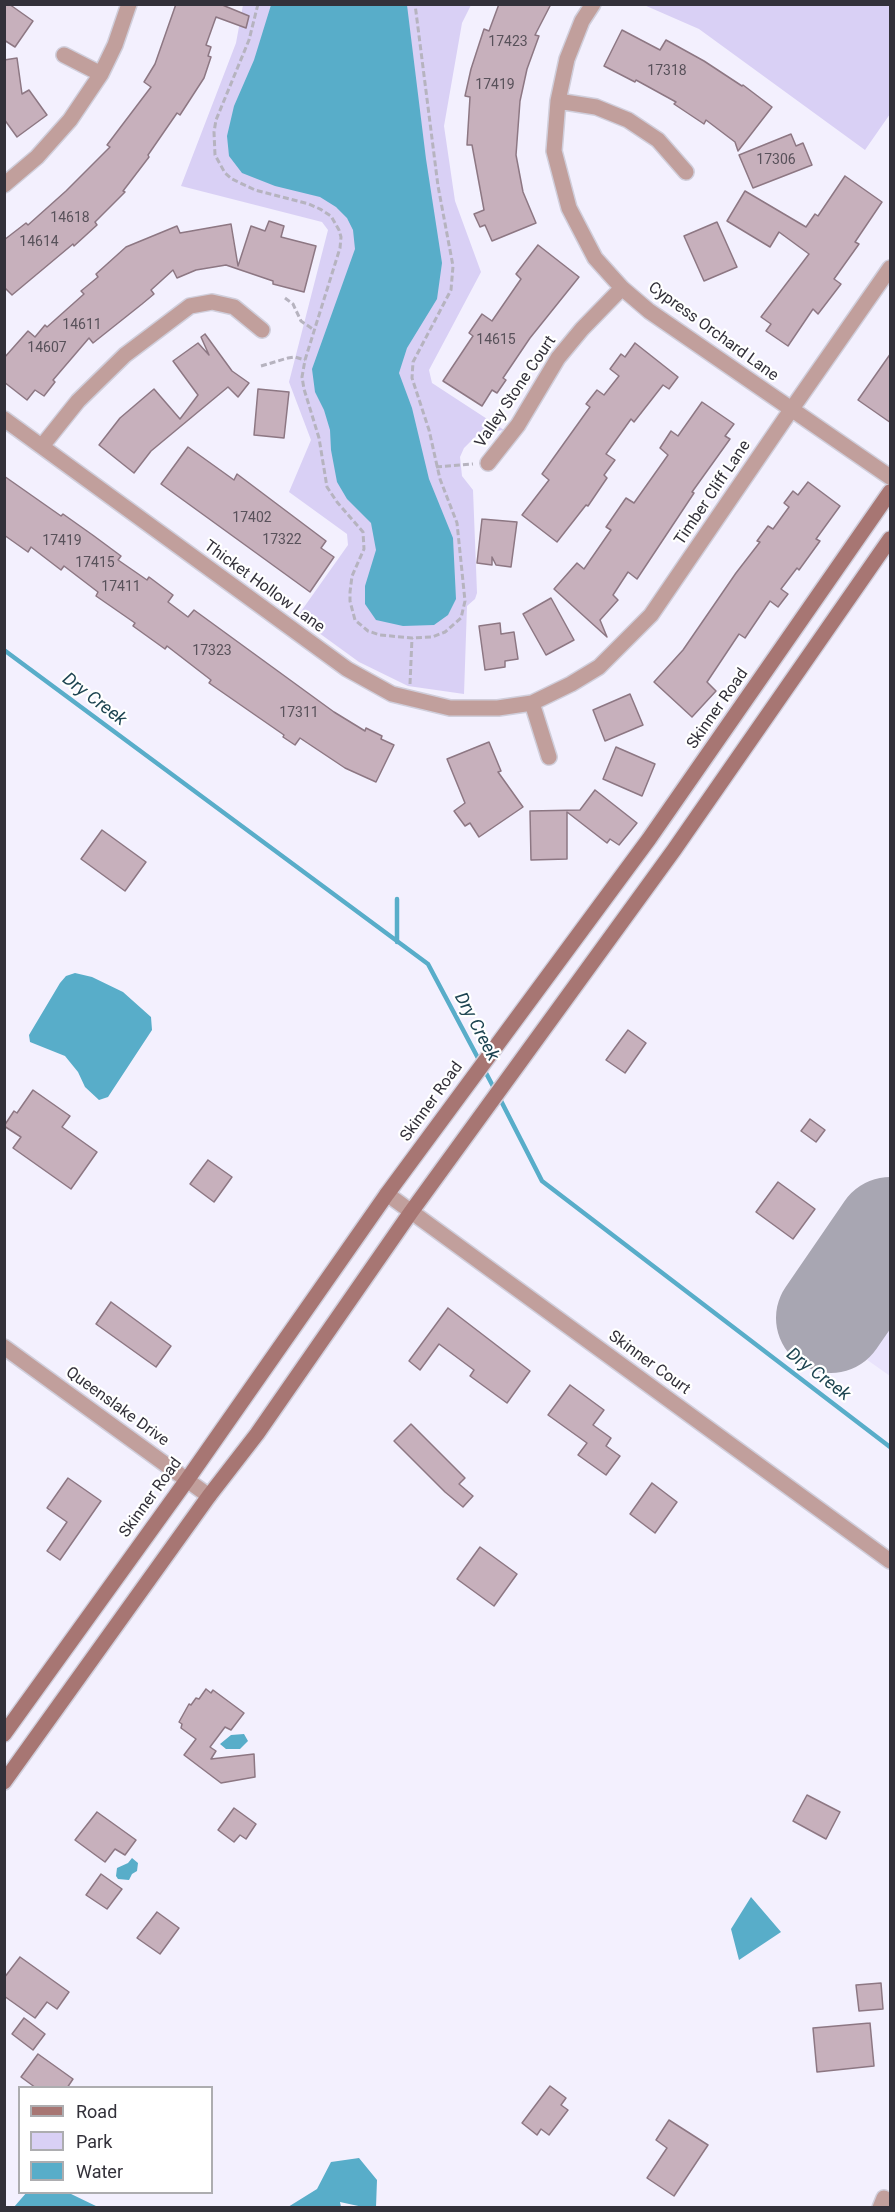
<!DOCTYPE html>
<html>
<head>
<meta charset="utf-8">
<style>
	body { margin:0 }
	#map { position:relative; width:895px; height:2212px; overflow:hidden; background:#f3f0fe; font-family:Roboto,sans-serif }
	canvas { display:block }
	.frame { position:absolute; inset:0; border:6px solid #33313a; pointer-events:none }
	.legend { position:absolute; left:18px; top:2086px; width:195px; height:108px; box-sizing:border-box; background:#fff; border:2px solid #adadb0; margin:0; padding:8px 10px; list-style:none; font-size:18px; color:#33313a }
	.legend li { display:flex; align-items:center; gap:12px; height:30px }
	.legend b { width:30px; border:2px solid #adadb0 }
</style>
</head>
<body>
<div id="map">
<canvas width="895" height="2212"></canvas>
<div class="frame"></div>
<ul class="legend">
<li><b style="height:8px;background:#a77673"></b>Road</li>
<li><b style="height:16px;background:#d9d0f5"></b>Park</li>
<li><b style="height:16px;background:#58adc9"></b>Water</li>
</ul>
</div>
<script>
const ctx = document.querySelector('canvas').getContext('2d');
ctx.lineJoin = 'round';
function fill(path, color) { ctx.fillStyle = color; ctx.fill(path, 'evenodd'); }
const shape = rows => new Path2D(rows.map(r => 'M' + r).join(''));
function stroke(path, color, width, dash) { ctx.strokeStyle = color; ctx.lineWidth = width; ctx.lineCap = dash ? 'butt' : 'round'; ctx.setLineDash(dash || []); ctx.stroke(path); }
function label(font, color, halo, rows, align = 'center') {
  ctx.font = font + ' Roboto,sans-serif'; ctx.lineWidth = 4.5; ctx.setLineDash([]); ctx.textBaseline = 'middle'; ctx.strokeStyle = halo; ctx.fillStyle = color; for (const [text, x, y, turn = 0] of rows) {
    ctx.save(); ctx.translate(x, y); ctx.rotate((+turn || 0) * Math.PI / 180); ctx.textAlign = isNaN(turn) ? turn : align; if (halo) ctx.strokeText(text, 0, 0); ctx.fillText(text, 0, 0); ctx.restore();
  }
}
fill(shape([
	[890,1178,890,1376,798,1311]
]), '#e9e3fc');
fill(shape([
	[243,5,471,5,462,23,444,126,455,201,481,272,429,370,432,383,504,430,478,434,464,448,460,457,462,476,473,490,477,593,475,599,467,606,464,694,408,686,359,662,297,617,348,545,347,534,289,492,311,440,289,382,328,230,322,222,181,186,236,43],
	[644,5,890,5,890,114,865,150,699,29]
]), '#d9d0f5');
fill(shape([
	[271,5,407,5,426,159,442,263,437,299,407,348,399,373,412,408,429,479,453,538,456,599,448,615,434,625,403,626,376,620,365,604,365,586,376,550,371,523,347,499,337,482,331,450,330,430,324,410,315,392,312,369,355,249,353,230,347,218,336,207,320,197,275,186,242,173,229,156,227,136,234,106,254,60],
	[75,973,92,977,123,992,151,1017,152,1030,108,1097,99,1100,85,1087,78,1072,65,1056,30,1042,29,1035,60,983,66,976],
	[244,1734,248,1741,240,1749,226,1749,220,1744,231,1735],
	[132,1858,138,1863,137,1871,132,1874,129,1880,118,1879,116,1876,117,1868,128,1863],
	[751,1897,781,1932,739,1960,731,1929],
	[359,2158,377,2180,376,2207,363,2207,340,2202,341,2207,288,2207,317,2189,331,2162],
	[27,2192,69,2193,98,2207,14,2207]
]), '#58adc9');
stroke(shape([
	[4,650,428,964,495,1090],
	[397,942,397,899],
	[499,1097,542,1181,890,1447]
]), '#58adc9', 4.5);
stroke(shape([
	[831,1318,890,1232]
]), '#a8a6b2', 110);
const building = shape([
	[4,4,9,4,33,21,15,47,4,40,4,4],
	[176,4,220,4,249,16,246,28,216,17,206,45,211,47,208,56,211,57,204,78,180,115,177,113,148,155,149,157,123,191,125,192,95,222,97,225,74,246,73,244,12,295,4,287,4,240,26,223,28,225,66,191,110,147,107,145,151,87,144,82,155,64,176,4],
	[499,4,551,4,535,35,539,36,527,69,520,101,516,155,523,192,536,223,492,241,485,225,480,227,474,214,484,210,472,145,467,145,470,97,465,96,471,69,484,29,489,31,499,4],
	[622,30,660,50,666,40,704,61,742,86,743,85,772,107,738,151,735,142,706,120,704,124,674,104,676,102,636,80,635,82,604,66,622,30],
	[17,58,22,94,29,90,47,115,17,137,4,119,4,60,17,58],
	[791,134,796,146,803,143,812,165,753,188,739,155,791,134],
	[845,176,882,202,855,242,859,244,834,279,841,284,818,314,813,309,788,346,766,331,771,324,761,317,809,254,779,232,770,247,727,221,745,191,806,227,815,214,818,216,845,176],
	[269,221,284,226,281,237,316,246,304,292,273,284,273,281,226,265,196,270,177,278,173,270,151,290,154,294,142,304,93,343,89,338,53,380,55,382,44,396,35,390,27,400,4,382,4,358,28,331,35,337,45,325,47,327,84,294,81,291,98,277,96,274,126,247,177,226,180,233,231,224,238,266,251,226,265,231,269,221],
	[717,222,737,267,704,281,684,236,717,222],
	[538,245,579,277,530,338,503,378,506,380,497,393,492,390,482,406,443,381,473,336,469,333,482,314,492,321,521,279,516,274,538,245],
	[205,334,232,371,249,383,238,397,228,387,151,451,134,473,99,445,120,418,154,389,180,419,198,395,173,361,198,343,209,355,201,337,205,334],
	[635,343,678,377,669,389,663,385,634,422,631,419,606,454,615,460,604,475,607,478,588,506,586,505,557,542,522,515,549,480,542,474,590,407,586,404,597,390,604,395,619,376,610,369,621,354,625,357,635,343],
	[891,353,891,423,858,400,891,353],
	[258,389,289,392,284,438,254,435,258,389],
	[702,402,734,424,725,436,730,439,692,492,694,493,637,579,628,572,613,595,618,600,600,620,607,637,554,589,577,563,584,569,611,530,606,527,626,498,634,503,668,455,660,448,671,431,678,436,702,402],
	[188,447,234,480,237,474,326,541,321,548,334,557,310,592,161,484,188,447],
	[4,476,61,516,63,514,94,536,121,556,118,560,147,580,149,577,173,595,168,602,188,617,194,610,334,712,365,731,366,728,382,736,381,739,394,745,376,782,345,768,300,738,295,745,283,737,284,735,209,683,211,680,167,646,165,649,133,626,135,623,96,596,98,592,64,566,61,570,31,547,28,552,4,535,4,476],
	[808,482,840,506,816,539,820,541,799,570,797,568,781,589,788,594,778,607,770,601,745,638,739,634,707,682,716,691,692,717,654,682,683,650,736,573,760,542,757,541,768,526,773,529,789,507,784,503,793,491,798,495,808,482],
	[482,519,517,522,511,567,496,565,492,557,492,565,477,563,482,519],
	[551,598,574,640,546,655,523,614,551,598],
	[500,623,501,634,514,632,518,659,505,661,505,667,485,670,479,626,500,623],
	[630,694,643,725,605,741,593,710,630,694],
	[489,742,501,771,498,772,523,807,479,837,470,823,465,826,454,811,465,803,447,759,489,742],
	[616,747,655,764,642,796,603,779,616,747],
	[595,790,637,823,619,845,610,839,607,843,567,812,567,859,531,860,530,811,580,810,595,790],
	[102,830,146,862,125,891,81,859,102,830],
	[628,1030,646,1043,625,1073,606,1060,628,1030],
	[33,1090,70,1116,62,1127,97,1152,71,1189,13,1148,21,1137,4,1126,14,1111,17,1113,33,1090],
	[810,1119,825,1130,816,1142,801,1131,810,1119],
	[208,1160,232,1177,214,1202,190,1184,208,1160],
	[778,1182,815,1209,793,1239,756,1212,778,1182],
	[111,1302,171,1346,156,1367,96,1324,111,1302],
	[448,1308,530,1371,507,1403,470,1376,474,1370,439,1344,420,1370,409,1361,448,1308],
	[570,1385,604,1410,593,1425,611,1438,606,1446,620,1456,606,1475,578,1455,587,1443,548,1415,570,1385],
	[411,1424,465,1478,459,1484,473,1496,463,1507,445,1492,394,1441,411,1424],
	[68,1478,101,1501,60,1560,47,1551,67,1522,47,1508,68,1478],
	[652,1483,677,1502,655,1533,630,1514,652,1483],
	[480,1547,517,1574,494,1606,457,1579,480,1547],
	[206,1689,211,1693,213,1690,244,1713,231,1730,225,1727,210,1747,216,1751,211,1759,254,1754,255,1777,221,1783,184,1755,196,1739,181,1728,182,1724,179,1722,189,1704,191,1705,196,1698,199,1699,206,1689],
	[807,1795,840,1812,826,1839,793,1821,807,1795],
	[234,1808,256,1824,246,1839,240,1835,234,1842,218,1830,234,1808],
	[97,1812,136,1840,125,1855,115,1849,105,1862,75,1840,97,1812],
	[101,1874,122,1889,107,1909,86,1895,101,1874],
	[157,1912,179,1928,160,1954,137,1938,157,1912],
	[20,1957,69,1992,57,2009,47,2002,35,2018,4,1996,4,1978,20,1957],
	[881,1983,883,2009,859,2011,856,1985,881,1983],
	[24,2018,45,2034,33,2050,12,2034,24,2018],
	[870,2023,874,2066,817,2072,813,2028,870,2023],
	[38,2054,73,2079,67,2088,36,2088,21,2077,38,2054],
	[550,2086,566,2098,561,2105,568,2110,549,2135,541,2129,537,2135,522,2123,550,2086],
	[669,2120,708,2145,674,2196,647,2178,667,2148,656,2140,669,2120]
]);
fill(building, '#c7b0bc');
stroke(building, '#8d7783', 1.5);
const street = shape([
	[593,4,582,21,567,59,558,101,554,151,569,208,595,258,622,288,649,311,890,477],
	[64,55,101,74],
	[558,101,596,107,628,120,658,140,686,172],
	[4,185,37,157,70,120,101,74,115,45,129,4],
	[4,419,347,669,392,694,450,708,498,708,532,703,571,684,599,667,651,615,791,410,890,268],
	[42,446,78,401,125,355,190,306,212,302,234,307,262,330],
	[488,463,518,425,558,358,582,329,622,288],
	[532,703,549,757],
	[387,1194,890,1561],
	[4,1347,209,1496],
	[880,2208,884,2198]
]);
const secondary = shape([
	[4,1734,187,1480,387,1194,649,839,890,492],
	[4,1782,209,1496,257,1434,411,1212,674,850,890,539]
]);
stroke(street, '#d0cedb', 18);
stroke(secondary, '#d0cedb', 18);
stroke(shape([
	[258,4,249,40,216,120,214,132,215,155,225,173,232,179,255,190,309,204,320,209,331,216,339,230,341,237,340,248,305,360,302,377,304,389,319,438,327,487,337,502,363,532,364,549,352,576,350,592,350,601,355,620,368,631,380,635,412,638,432,637,445,632,461,618,465,601,457,523,440,479,429,430,412,378,413,362,451,290,453,266,438,186,415,4],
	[285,298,293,304,301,321,314,330],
	[261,366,288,358,295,357,305,360],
	[436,467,473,464],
	[410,684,412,638]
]), '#b6b3bf', 3, [6, 3]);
stroke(street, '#c19f9c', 15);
stroke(secondary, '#a77673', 15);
label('14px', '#58515a', null, [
	["17423",508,42],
	["17318",667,71],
	["17419",495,85],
	["17306",776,160],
	["14618",70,218],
	["14614",39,242],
	["14611",82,325],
	["14615",496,340],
	["14607",47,348],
	["17402",252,518],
	["17322",282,540],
	["17419",62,541],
	["17415",95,563],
	["17411",121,587],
	["17323",212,651],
	["17311",299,713]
]);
label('16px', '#33313a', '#fff', [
	["Cypress Orchard Lane",713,332,36],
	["Valley Stone Court",516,392,-56],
	["Timber Cliff Lane",713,493,-56],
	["Thicket Hollow Lane",264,587,36],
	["Skinner Road",718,709,-55],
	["Skinner Road",432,1102,-54],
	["Skinner Court",649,1363,36],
	["Queenslake Drive",117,1407,36],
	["Skinner Road",151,1498,-54]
]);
label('italic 18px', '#1e4552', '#fff', [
	["Dry Creek",94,700,37],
	["Dry Creek",476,1027,62],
	["Dry Creek",818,1375,37]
]);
</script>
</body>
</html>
